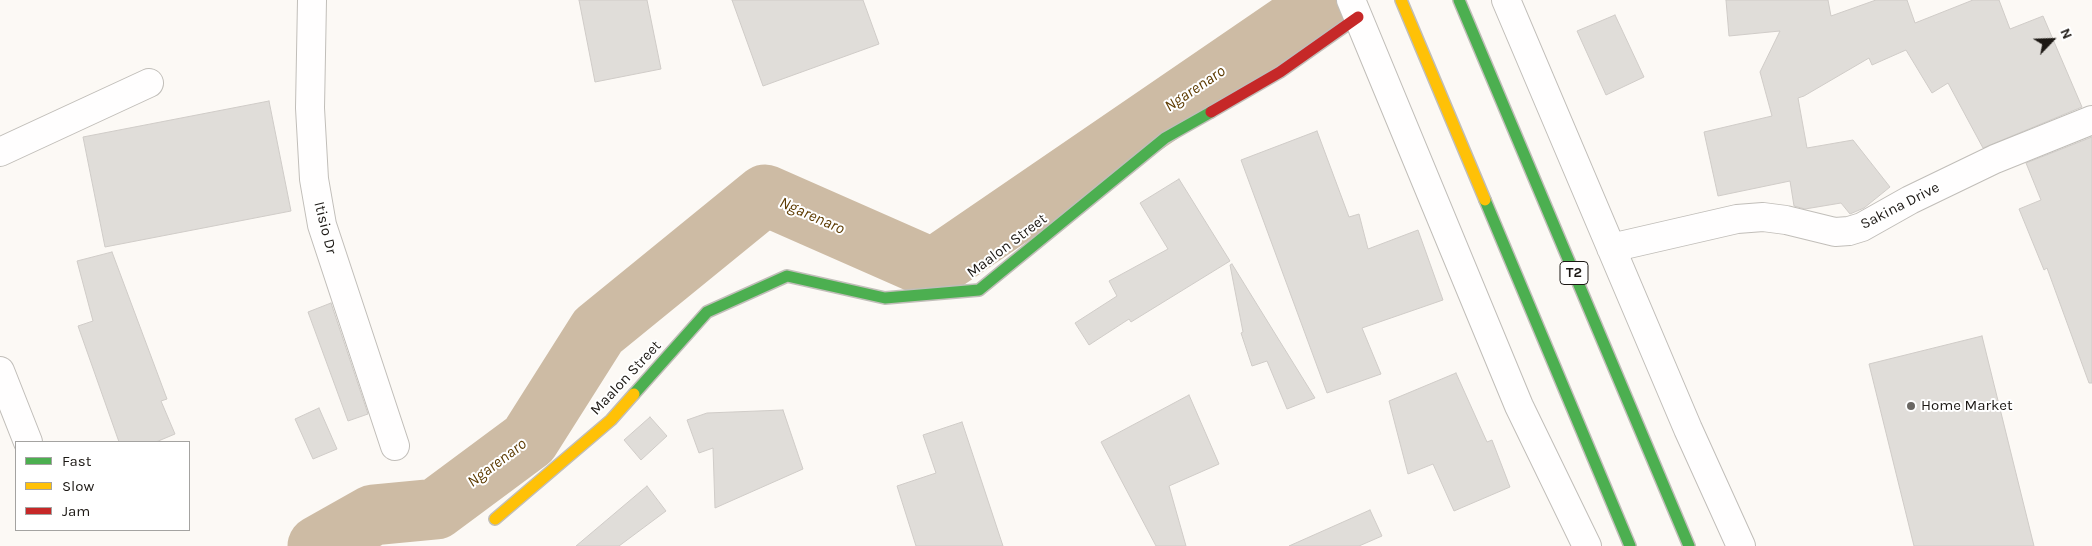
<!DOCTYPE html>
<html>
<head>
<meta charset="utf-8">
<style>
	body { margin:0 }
	#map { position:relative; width:2092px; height:546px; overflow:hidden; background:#fcf9f5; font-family:Karla,sans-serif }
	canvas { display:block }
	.legend { position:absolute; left:15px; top:441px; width:175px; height:90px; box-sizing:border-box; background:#fff; border:1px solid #a4a3a1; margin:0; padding:6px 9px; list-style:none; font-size:15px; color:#1c1814 }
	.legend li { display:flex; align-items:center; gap:10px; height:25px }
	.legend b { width:25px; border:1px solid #a4a3a1 }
	.north { position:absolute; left:2027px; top:15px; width:50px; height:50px; -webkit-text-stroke:4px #fff; paint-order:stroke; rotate:66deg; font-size:14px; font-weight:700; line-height:20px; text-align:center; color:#1c1814 }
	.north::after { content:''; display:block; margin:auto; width:18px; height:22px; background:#1c1814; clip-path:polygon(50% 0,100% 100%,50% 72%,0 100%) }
</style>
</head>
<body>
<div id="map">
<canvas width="2092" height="546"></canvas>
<ul class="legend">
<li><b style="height:6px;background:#4caf50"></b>Fast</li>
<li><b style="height:6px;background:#ffc107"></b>Slow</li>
<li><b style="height:6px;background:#c62828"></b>Jam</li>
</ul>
<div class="north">N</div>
</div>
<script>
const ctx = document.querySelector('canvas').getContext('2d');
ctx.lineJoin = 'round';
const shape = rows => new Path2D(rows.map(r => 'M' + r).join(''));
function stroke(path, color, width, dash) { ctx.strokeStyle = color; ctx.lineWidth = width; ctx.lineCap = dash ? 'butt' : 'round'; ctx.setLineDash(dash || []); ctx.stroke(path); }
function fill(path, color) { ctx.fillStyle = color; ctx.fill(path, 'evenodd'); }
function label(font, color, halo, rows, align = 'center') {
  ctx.font = font + ' Karla,sans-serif'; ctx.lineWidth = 4; ctx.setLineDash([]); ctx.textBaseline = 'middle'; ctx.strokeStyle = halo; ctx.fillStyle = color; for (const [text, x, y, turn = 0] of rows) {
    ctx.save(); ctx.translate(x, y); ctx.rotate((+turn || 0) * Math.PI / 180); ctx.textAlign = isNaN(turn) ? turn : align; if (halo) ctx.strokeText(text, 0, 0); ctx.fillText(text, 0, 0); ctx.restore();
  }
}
stroke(shape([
	[318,546,373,515,436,509,529,440,598,331,765,195,933,269,1326,0]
]), '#cdbba4', 61);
const building = shape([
	[579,0,647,0,661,69,595,82,579,0],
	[732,0,863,0,879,44,763,86,732,0],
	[1726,0,1828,0,1831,16,1876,0,1907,0,1915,23,1973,0,1999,0,2010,29,2043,16,2082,107,1983,148,1948,83,1932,93,1906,50,1872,65,1869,58,1804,96,1798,98,1807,148,1853,140,1890,187,1864,208,1850,214,1841,203,1805,209,1794,206,1790,181,1718,196,1704,132,1772,116,1760,72,1780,31,1729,36,1726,0],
	[1615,15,1644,77,1606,95,1577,31,1615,15],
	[269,101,291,211,105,247,83,137,269,101],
	[1317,131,1349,217,1359,214,1368,249,1418,230,1443,300,1362,328,1381,374,1327,393,1241,160,1317,131],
	[2092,137,2092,383,2089,383,2047,268,2044,270,2019,209,2041,200,2026,163,2092,137],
	[1179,179,1230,261,1131,322,1129,319,1089,345,1075,323,1117,296,1109,281,1168,249,1140,203,1179,179],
	[112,252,167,399,161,401,175,434,156,442,119,442,78,326,93,321,77,261,112,252],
	[1232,264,1279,340,1315,398,1287,409,1267,361,1252,366,1241,333,1243,332,1230,265,1232,264],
	[331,303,368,414,348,421,308,312,331,303],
	[1982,336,2034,546,1914,546,1869,364,1982,336],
	[1456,373,1487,442,1492,440,1510,487,1454,511,1433,464,1408,474,1389,401,1456,373],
	[1189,395,1219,464,1169,486,1186,546,1156,546,1101,442,1189,395],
	[319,408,337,449,313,459,295,419,319,408],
	[783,410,803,469,715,508,713,448,699,453,687,420,707,413,783,410],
	[650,417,667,436,641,460,624,440,650,417],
	[962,422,1003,546,916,546,897,486,936,473,923,435,962,422],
	[647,486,666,511,619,546,576,546,647,486],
	[1370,510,1382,536,1359,546,1289,546,1370,510]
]);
fill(building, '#e0ddd9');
stroke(building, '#d0ccc8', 1);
const street = shape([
	[312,0,310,108,314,179,322,225,395,446],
	[1351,0,1519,406,1587,546],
	[1506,0,1688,429,1741,546],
	[0,152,149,83],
	[1611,248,1737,219,1763,217,1786,220,1835,232,1849,231,1862,227,1910,200,1995,159,2092,120],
	[0,371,28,442]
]);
const fast = shape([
	[1459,0,1689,546],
	[1485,200,1630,546],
	[634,394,707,312,787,276,885,298,979,290,1165,138,1211,112]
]);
const slow = shape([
	[1401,0,1485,200],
	[495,519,611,420,634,394]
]);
const jam = shape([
	[1211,112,1280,72,1358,17]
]);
stroke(street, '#c1beb9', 30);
stroke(fast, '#c1beb9', 14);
stroke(slow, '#c1beb9', 14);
stroke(jam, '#c1beb9', 14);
stroke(street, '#fffefe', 28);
stroke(fast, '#4caf50', 11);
stroke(slow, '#ffc107', 11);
stroke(jam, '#c62828', 11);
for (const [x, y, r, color] of [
	[1911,406,5,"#6a6763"]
]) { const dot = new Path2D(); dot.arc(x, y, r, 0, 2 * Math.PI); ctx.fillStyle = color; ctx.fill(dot); stroke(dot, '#fff', 2); }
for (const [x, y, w] of [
	[1574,273,28]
]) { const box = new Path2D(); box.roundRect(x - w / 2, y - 11.5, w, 23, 4); ctx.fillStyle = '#fff'; ctx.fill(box); stroke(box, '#1c1814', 1); }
label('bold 14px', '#1c1814', null, [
	["T2",1574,273]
]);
label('15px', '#1c1814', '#fff', [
	["Sakina Drive",1900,206,-27],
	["Itisio Dr",325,228,76],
	["Maalon Street",1007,246,-37],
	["Maalon Street",626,378,-47]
]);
label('15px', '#1c1814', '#fff', [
	["Home Market",1921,406]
], 'left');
label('italic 16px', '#5e3c03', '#fff', [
	["Ngarenaro",1195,89,-34],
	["Ngarenaro",812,216,24],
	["Ngarenaro",497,463,-37]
]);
</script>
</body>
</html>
